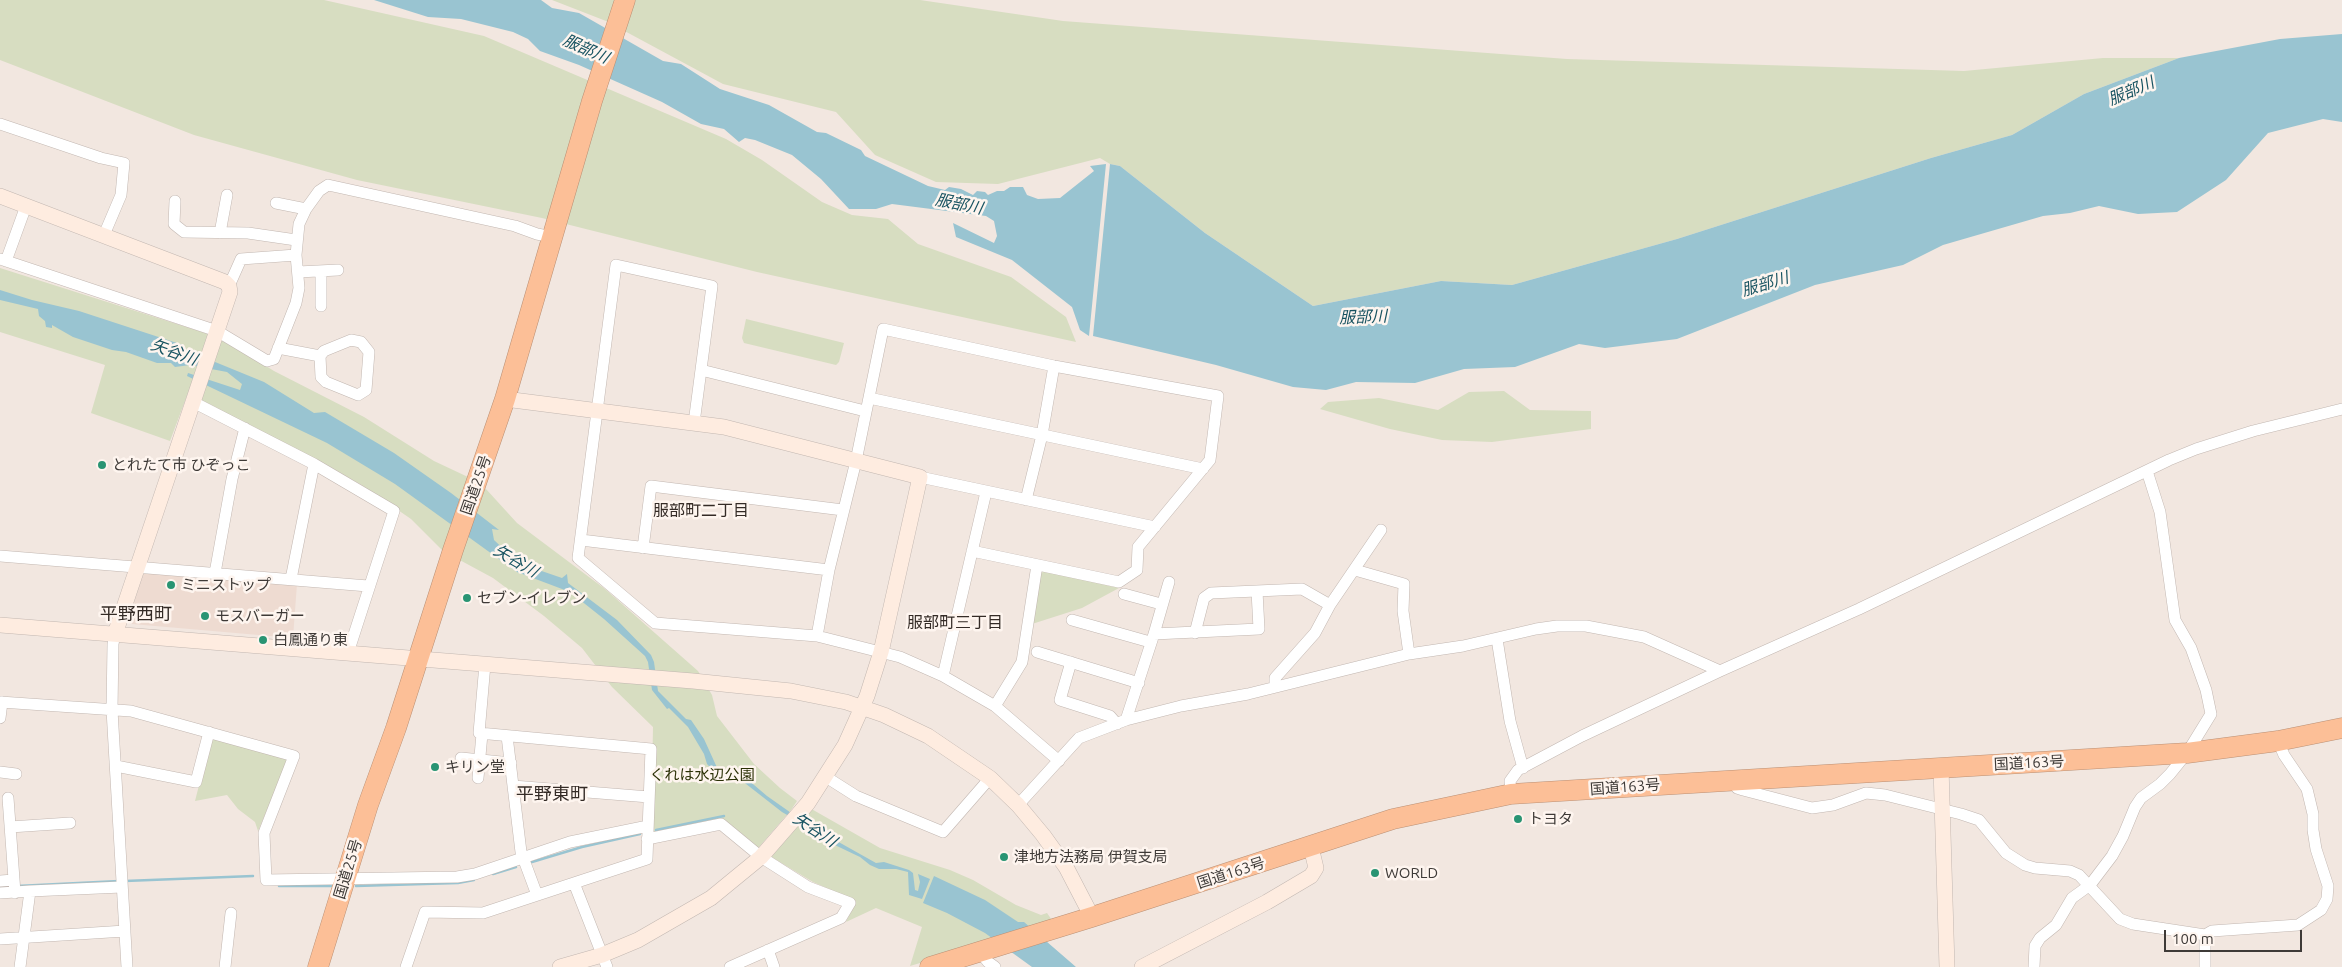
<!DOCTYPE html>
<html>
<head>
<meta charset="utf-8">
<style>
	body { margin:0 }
	#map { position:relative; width:2342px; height:967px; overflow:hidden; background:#f2e7e0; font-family:Ubuntu,sans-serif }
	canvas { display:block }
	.scale { position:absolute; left:2164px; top:930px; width:138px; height:22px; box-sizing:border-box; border:2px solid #3e3a37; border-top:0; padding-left:6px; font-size:15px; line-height:18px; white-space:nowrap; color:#3e3a37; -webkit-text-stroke:4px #fef5ef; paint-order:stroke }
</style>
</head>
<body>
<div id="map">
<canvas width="2342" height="967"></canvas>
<div class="scale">100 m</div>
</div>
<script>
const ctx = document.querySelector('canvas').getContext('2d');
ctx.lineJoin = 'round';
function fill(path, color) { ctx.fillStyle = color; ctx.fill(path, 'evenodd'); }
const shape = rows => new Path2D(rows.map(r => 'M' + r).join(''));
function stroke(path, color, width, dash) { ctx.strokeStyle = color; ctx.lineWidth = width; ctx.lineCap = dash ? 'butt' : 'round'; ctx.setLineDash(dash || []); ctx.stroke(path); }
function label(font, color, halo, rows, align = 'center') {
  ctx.font = font + ' Ubuntu,"Noto Sans JP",sans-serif'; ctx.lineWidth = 5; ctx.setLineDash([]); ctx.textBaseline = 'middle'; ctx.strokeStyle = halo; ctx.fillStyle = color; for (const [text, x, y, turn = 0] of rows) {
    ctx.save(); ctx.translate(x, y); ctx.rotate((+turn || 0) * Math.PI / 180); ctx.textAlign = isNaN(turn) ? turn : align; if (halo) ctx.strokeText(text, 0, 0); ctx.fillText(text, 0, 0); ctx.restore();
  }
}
fill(shape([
	[147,572,297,584,293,638,132,624,128,617,143,574]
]), '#eedbd1');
fill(shape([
	[0,0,324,0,484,36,726,139,762,160,822,202,852,215,888,219,918,244,1011,277,1066,317,1076,342,757,272,542,218,357,180,194,135,0,60],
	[552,0,920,0,1063,21,1567,59,1964,71,2103,58,2179,58,2084,94,2012,135,1931,158,1677,239,1512,285,1441,281,1313,306,1205,233,1120,166,1110,164,1100,158,998,184,936,182,875,155,836,112,723,84,606,21],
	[0,268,221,338,274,371,364,417,434,461,468,477,486,489,517,523,605,589,698,671,712,695,717,716,754,764,780,788,797,801,791,810,759,847,755,847,722,819,654,833,651,830,653,727,612,687,582,648,544,616,493,578,443,551,411,519,360,484,188,393,170,441,91,413,105,365,0,332],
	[746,319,844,343,839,362,836,365,744,343,742,338],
	[1504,391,1530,410,1591,411,1591,429,1492,442,1442,440,1390,429,1320,409,1328,402,1379,398,1438,410,1469,392],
	[1044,571,1119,588,1082,608,1032,624,1040,574],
	[215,739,285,758,287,763,258,831,255,822,238,809,227,795,195,801,210,742],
	[808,807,880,848,950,870,973,880,1016,905,1041,915,1047,913,1054,923,910,966,922,927,876,908,846,922,856,901,813,882,768,855]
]), '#d7ddc1');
fill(shape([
	[374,0,541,0,552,8,579,13,663,61,681,64,720,89,769,105,817,132,826,133,861,150,865,156,928,186,945,190,949,187,961,189,973,195,977,191,985,192,988,195,997,191,1004,191,1010,187,1023,187,1027,195,1038,199,1060,198,1094,171,1090,166,1106,164,1089,336,1080,330,1072,307,1012,260,956,237,953,223,994,243,997,236,994,221,986,216,892,204,876,209,849,209,821,179,792,155,755,140,745,138,739,142,724,129,701,124,662,102,579,65,540,51,528,39,513,32,461,19,428,17],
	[2342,34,2342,122,2323,119,2268,133,2226,180,2177,212,2138,214,2099,206,2070,213,2043,216,1943,245,1903,265,1815,285,1677,339,1605,348,1579,344,1515,367,1464,369,1415,383,1356,382,1326,390,1293,387,1216,365,1093,336,1110,164,1120,166,1205,233,1313,306,1441,281,1512,285,1677,239,1931,158,2012,135,2084,94,2179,58,2280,39],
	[0,290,32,300,79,311,183,345,189,355,198,355,264,382,314,413,325,412,394,453,451,493,499,530,492,529,494,540,513,558,527,566,562,578,567,574,568,583,617,620,651,655,654,662,658,691,686,719,691,720,704,739,719,772,733,777,747,779,767,796,831,841,835,840,876,863,884,862,909,870,913,873,915,890,918,891,920,882,918,874,930,879,922,899,909,895,908,872,896,869,879,869,870,865,860,857,818,837,816,832,782,812,741,780,723,781,707,764,704,754,688,727,669,708,667,709,652,690,648,662,645,656,604,619,570,592,517,572,395,484,327,443,187,376,188,373,240,390,242,384,227,372,190,365,175,367,171,363,157,363,126,352,112,350,73,337,52,325,52,328,46,327,45,321,39,316,38,309,0,300],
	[934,876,985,900,1018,922,1024,922,1076,967,1032,967,985,933,947,913,923,903]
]), '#99c4d1');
stroke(shape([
	[656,830,724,816],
	[532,862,582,847,640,834],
	[493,874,516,867],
	[125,881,253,876],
	[17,886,119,881],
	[279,886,331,886],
	[356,886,458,883,474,880]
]), '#99c4d1', 2.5);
const street = shape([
	[0,124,101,158,124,163,121,195,104,235],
	[175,201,174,224,184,232,248,233,296,240],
	[276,203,306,209],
	[220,233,227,195],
	[0,259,217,331,267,361,274,359,296,303,299,288,296,255],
	[6,261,26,206],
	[321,271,321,306],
	[298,272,338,270],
	[229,286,241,259,296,255,299,224,306,209,319,191,328,185,515,226,537,234,552,237],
	[278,348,320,356,324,351,351,340,361,342,369,352,366,390,358,395,326,382,321,377,320,356],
	[701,370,865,411],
	[869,398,1203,469],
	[193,402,314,464,394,511,348,653],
	[694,423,712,286,616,265,578,558,655,623,817,636,900,657,943,676,995,706,1059,761],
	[920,477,1155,527],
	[1026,500,1042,435,1054,366],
	[581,540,829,570],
	[643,548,651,486,843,510],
	[0,556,368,586],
	[1355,570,1404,584,1403,611,1409,654],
	[215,573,232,479,245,428],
	[291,579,314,464],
	[1124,594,1161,604],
	[1072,620,1150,642],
	[1195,633,1204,598,1211,593,1302,589,1330,605],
	[115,634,113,644,112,710,127,967],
	[1154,634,1169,582],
	[817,636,829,570,856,461,883,329,1054,366,1218,396,1210,460,1138,547,1137,570,1119,582,972,551],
	[1497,639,1510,721,1523,768],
	[1037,652,1139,683],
	[1071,662,1060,700,1110,716,1117,724],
	[485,664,479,733,651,749,647,859,574,883],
	[943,676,986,492],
	[1275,687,1275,678,1315,633,1330,605,1381,530],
	[0,702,131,711,294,756,264,833,266,880,457,877,475,874,570,842,648,826],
	[995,706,1022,662,1037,565],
	[0,718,2,702],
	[1126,720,1154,634,1259,629,1257,591],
	[507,736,521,852,537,895],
	[461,758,511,763],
	[116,766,196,782,209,732],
	[0,772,16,774],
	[826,777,856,796,943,832,990,778],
	[478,778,482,734],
	[1733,779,1737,788,1743,790,1812,808,1833,805,1866,793,1885,795,1961,814,1979,820,2006,853,2025,865,2035,868,2070,871,2079,875,2120,919,2133,924,2205,935,2212,931,2298,925,2321,910,2327,899,2328,886,2316,849,2313,830,2313,814,2307,789,2284,755,2278,741],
	[513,786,649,797],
	[1511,794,1510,781,1518,770,1582,736,1720,671,1859,609,2169,460,2196,449,2253,431,2342,409],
	[8,798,15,893],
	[1018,805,1079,738,1126,720,1181,706,1248,694,1409,654,1463,646,1536,629,1557,626,1586,626,1644,637,1720,671],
	[10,827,70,823],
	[647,839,721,824,761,857,808,887,850,903,841,918,730,967],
	[0,881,14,880],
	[30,891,122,887],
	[0,893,30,891,20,967],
	[2205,935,2205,967],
	[0,939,125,931],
	[768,950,774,967],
	[980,952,988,962,995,967],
	[225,967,231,913],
	[406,967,425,912,483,913,574,883,607,967],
	[2034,967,2035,946,2040,938,2056,925,2072,898,2090,885,2112,856,2123,836,2135,807,2141,798,2160,784,2170,774,2187,753,2211,714,2206,690,2191,648,2175,620,2160,512,2147,471]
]);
const secondary = shape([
	[0,196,225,282,229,286,230,292,115,634],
	[505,399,724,427,920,477,881,652,867,696,845,745,808,803,761,857,711,898,638,940,602,955,560,967],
	[0,625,693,681,791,691,846,702,884,715,928,736,990,778,1018,805,1043,835,1066,867,1092,917],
	[1941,767,1947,967],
	[1142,967,1267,902,1311,876,1316,868,1311,847]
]);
const highway = shape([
	[318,967,368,805,396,728,453,550,505,399,592,101,625,0],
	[930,967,1092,917,1393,819,1511,794,2187,753,2278,741,2342,728]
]);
stroke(street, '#c2b7b1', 12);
stroke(secondary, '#c2b7b1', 16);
stroke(highway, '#ba9075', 21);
stroke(street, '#fff', 11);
stroke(secondary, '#feece0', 15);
stroke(highway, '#fcbf97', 20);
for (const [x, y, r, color] of [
	[102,465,5,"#299473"],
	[171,585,5,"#299473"],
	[467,598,5,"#299473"],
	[205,616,5,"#299473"],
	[263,640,5,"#299473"],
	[435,767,5,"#299473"],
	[1518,819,5,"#299473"],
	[1004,857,5,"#299473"],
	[1375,873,5,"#299473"]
]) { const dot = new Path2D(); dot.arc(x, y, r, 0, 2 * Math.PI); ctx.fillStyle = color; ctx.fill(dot); stroke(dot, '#fef5ef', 2); }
label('15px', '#3e3a37', '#fef5ef', [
	["とれたて市 ひぞっこ",112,465],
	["ミニストップ",181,585],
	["セブン-イレブン",477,598],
	["モスバーガー",215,616],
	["白鳳通り東",273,640],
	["キリン堂",445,767],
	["トヨタ",1528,819],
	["津地方法務局 伊賀支局",1014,857],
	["WORLD",1385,873]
], 'left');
label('15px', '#3e3a37', '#fef5ef', [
	["国道25号",476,485,-71],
	["国道163号",2029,763,-3],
	["国道163号",1625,787,-4],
	["国道25号",348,869,-73],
	["国道163号",1231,873,-18]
]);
label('15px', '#2a3005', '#fef5ef', [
	["くれは水辺公園",702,775]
]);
label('italic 16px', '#185361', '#fef5ef', [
	["服部川",586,49,24],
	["服部川",2131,91,-23],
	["服部川",959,204,11],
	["服部川",1765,284,-17],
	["服部川",1363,317,-2],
	["矢谷川",174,352,20],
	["矢谷川",516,561,30],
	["矢谷川",815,830,33]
]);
label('16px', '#342b26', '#fef5ef', [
	["服部町二丁目",701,511],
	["服部町三丁目",955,623]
]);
label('18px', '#342b26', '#fef5ef', [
	["平野西町",136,614],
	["平野東町",552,794]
]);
</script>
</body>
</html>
